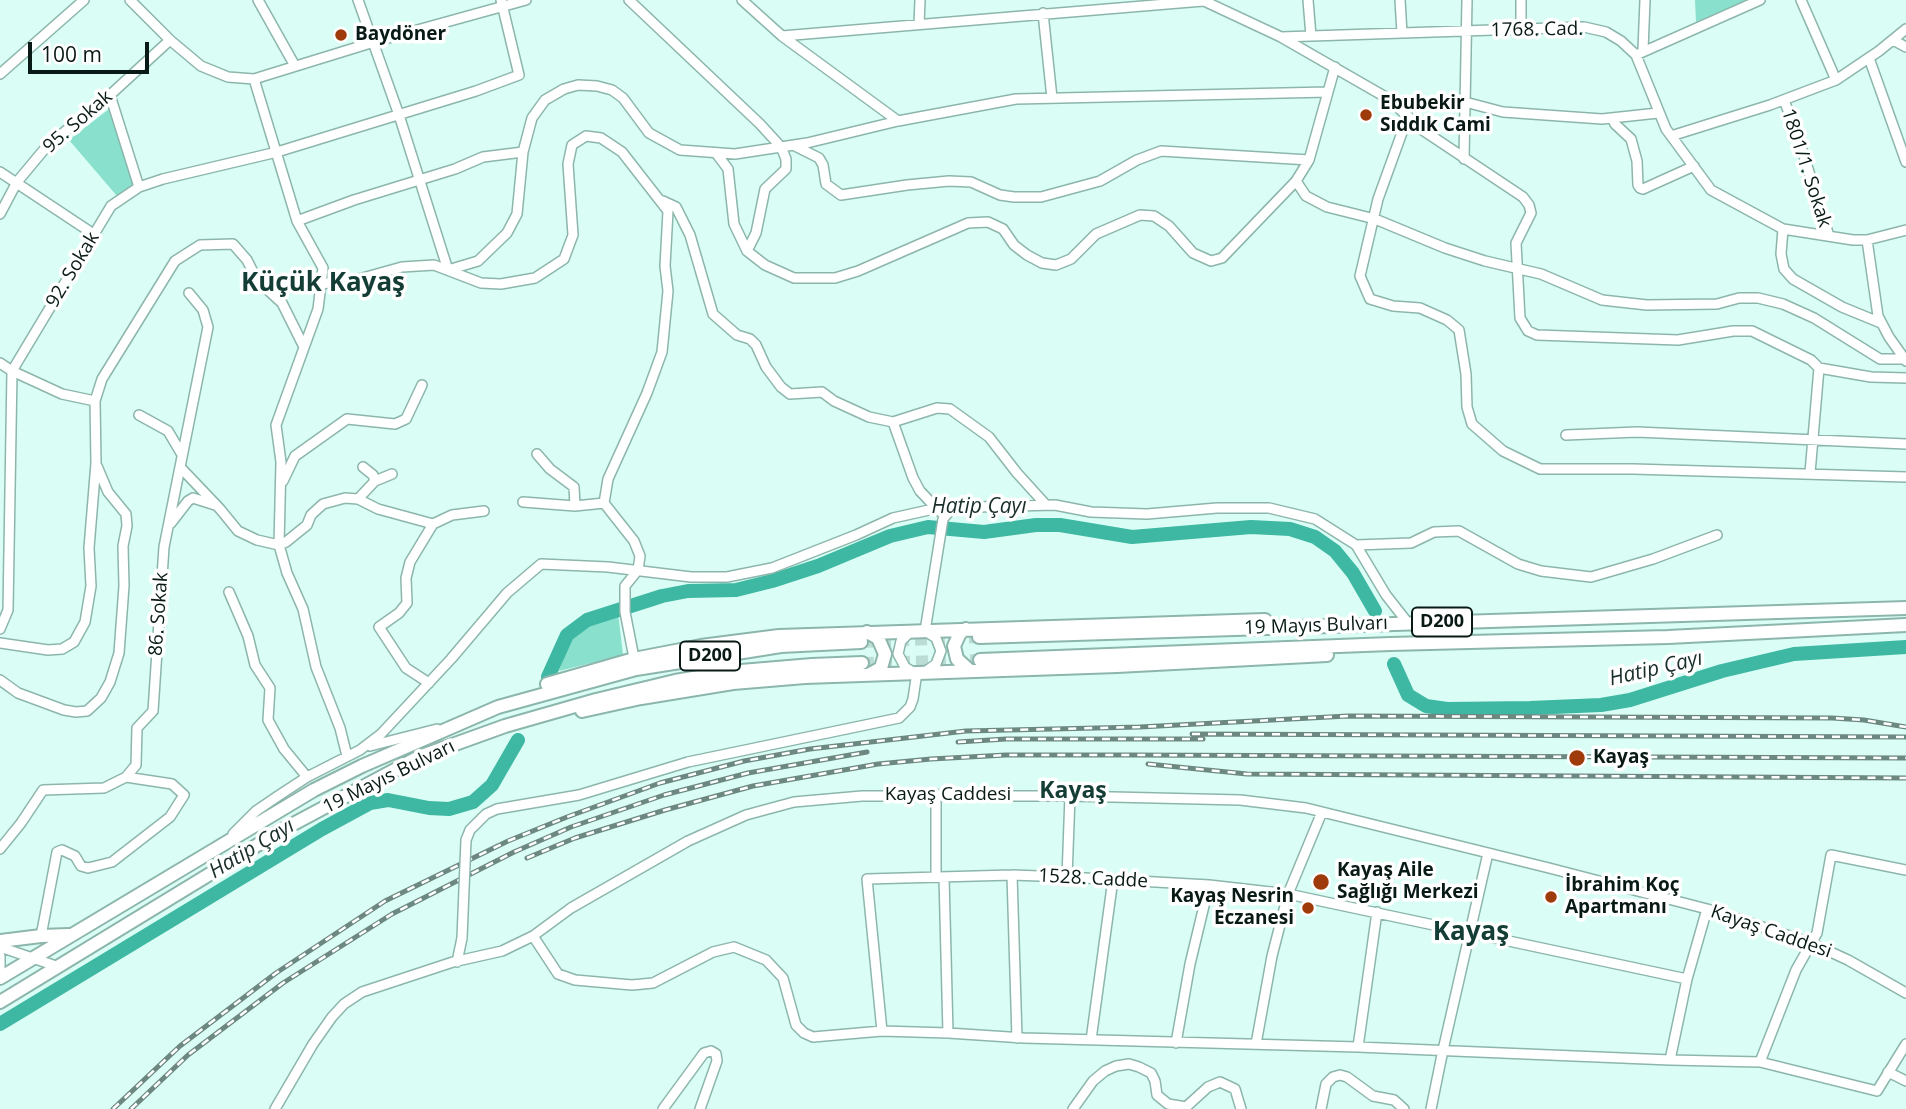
<!DOCTYPE html>
<html>
<head>
<meta charset="utf-8">
<style>
	body { margin:0 }
	#map { position:relative; width:1906px; height:1109px; overflow:hidden; background:#dafef5; font-family:"Open Sans",sans-serif }
	canvas { display:block }
	.scale { position:absolute; left:28px; top:42px; width:121px; height:32px; box-sizing:border-box; border:4px solid #091a16; border-top:0; padding-left:9px; font-size:21px; line-height:24px; white-space:nowrap; color:#091a16; -webkit-text-stroke:5px #fff; paint-order:stroke }
</style>
</head>
<body>
<div id="map">
<canvas width="1906" height="1109"></canvas>
<div class="scale">100 m</div>
</div>
<script>
const ctx = document.querySelector('canvas').getContext('2d');
ctx.lineJoin = 'round';
function fill(path, color) { ctx.fillStyle = color; ctx.fill(path, 'evenodd'); }
const shape = rows => new Path2D(rows.map(r => 'M' + r).join(''));
function stroke(path, color, width, dash) { ctx.strokeStyle = color; ctx.lineWidth = width; ctx.lineCap = dash ? 'butt' : 'round'; ctx.setLineDash(dash || []); ctx.stroke(path); }
function label(font, color, halo, rows, align = 'center') {
  ctx.font = font + ' "Open Sans",sans-serif'; ctx.lineWidth = 7; ctx.setLineDash([]); ctx.textBaseline = 'middle'; ctx.strokeStyle = halo; ctx.fillStyle = color; for (const [text, x, y, turn = 0] of rows) {
    ctx.save(); ctx.translate(x, y); ctx.rotate((+turn || 0) * Math.PI / 180); ctx.textAlign = isNaN(turn) ? turn : align; if (halo) ctx.strokeText(text, 0, 0); ctx.fillText(text, 0, 0); ctx.restore();
  }
}
fill(shape([
	[1695,0,1748,0,1696,22],
	[109,109,134,186,117,196,69,140],
	[618,612,623,655,559,671,571,637,587,623]
]), '#88e0cd');
stroke(shape([
	[1394,664,1408,695,1426,706,1447,709,1530,708,1601,705,1630,700,1722,671,1794,654,1906,647],
	[548,677,567,635,587,620,662,596,688,591,736,590,772,581,818,566,890,536,928,527,984,532,1036,525,1060,525,1132,537,1251,527,1290,529,1315,537,1335,551,1353,573,1375,611],
	[0,1024,322,829,370,803,388,800,429,808,449,809,473,802,492,785,518,740]
]), '#3eb8a3', 14);
stroke(shape([
	[861,642,979,637],
	[862,663,980,660]
]), '#bbdcd4', 12, [12, 6]);
const minor = shape([
	[130,0,170,40,201,66,228,77,254,79,374,42,526,0],
	[258,0,295,66],
	[358,0,399,115,448,270,478,261,507,233,517,214,523,152,532,118,545,100,564,89,578,85,597,86,612,90,623,98,649,133,680,150,735,154,807,143,898,121],
	[629,0,760,124,781,147,786,159,786,169,765,189,756,233,747,251],
	[742,0,782,36,898,121,1016,99,1328,92],
	[1202,0,1281,37,1584,27,1606,32,1621,41,1636,55,1666,129,1711,190,1783,229,1853,240,1867,240,1906,230],
	[1308,0,1311,36],
	[1400,0,1402,33],
	[1801,0,1836,80],
	[1043,13,1052,98],
	[919,24,920,0],
	[1521,29,1521,0],
	[782,36,1203,1],
	[1281,37,1389,99,1421,129,1523,197,1529,205,1531,213,1516,243,1520,318,1528,331,1537,335,1678,340,1733,331,1752,331,1811,360,1819,368,1871,377,1906,378],
	[1893,40,1906,47],
	[1643,50,1645,0],
	[1636,55,1760,0],
	[1869,58,1906,162],
	[0,74,84,0],
	[254,79,297,221,323,268,318,309,276,425,281,462,279,545,287,573,303,609,316,667,340,728,347,756],
	[110,95,139,187],
	[1784,100,1799,140,1829,236],
	[1465,102,1503,112,1602,119,1658,113],
	[1408,116,1378,199,1360,276,1370,299,1393,306,1420,308,1447,320,1459,330,1466,374,1467,407,1472,424,1503,451,1540,469,1633,469,1906,477],
	[1613,119,1615,124,1631,139,1637,161,1638,185,1640,188,1643,189,1694,166],
	[1671,136,1770,105,1836,80,1879,51,1906,29],
	[795,146,819,158,823,165,826,184,841,195,907,185,949,181,971,182,1000,195,1014,197,1041,197,1100,181,1137,160,1161,151,1309,160],
	[716,153,728,169,734,224,747,251,765,265,794,278,835,278,858,271,968,223,988,222,1003,229,1014,245,1027,255,1042,263,1056,265,1071,259,1096,234,1140,215,1154,216,1169,226,1193,253,1211,261,1222,258,1296,181,1309,160,1335,67],
	[1464,159,1467,0],
	[0,172,95,235],
	[1296,181,1306,196,1327,207,1375,219,1445,248,1485,261,1541,274,1602,300,1647,305,1717,304,1739,298,1758,298,1783,304,1814,318,1880,359,1904,359],
	[663,201,676,207,690,235,713,314,737,335,750,339,756,345,766,367,781,387,790,394,822,392,834,401,869,417,893,422,937,408,950,409,989,437,1017,473,1046,505],
	[0,214,17,182,47,146,110,95,170,40],
	[297,221,354,200,455,169,483,157,523,152],
	[1783,229,1781,254,1784,269,1793,279,1842,307,1881,323],
	[1867,240,1878,316,1889,337,1906,361],
	[321,284,359,279,402,267,434,265,481,283,501,284,535,278,564,259,573,235,568,164,572,145,586,136,601,138,622,152,668,211,665,266,668,291,662,352,647,393,608,479,604,503,634,541,640,556,638,570,625,586,625,612,635,663],
	[0,363,12,371,62,394,95,401],
	[139,415,168,431,181,453],
	[893,422,913,478,920,491,939,511],
	[1566,435,1637,432,1906,444],
	[537,454,550,469,574,487,575,506],
	[363,467,373,475,375,481],
	[181,468,220,509,238,531,257,540,279,545,286,542,307,525,311,515,323,504,345,498,358,499,378,509,433,524],
	[1810,473,1819,368],
	[283,481,295,456,347,419,395,424,406,419,422,385],
	[358,499,375,481,392,474],
	[523,502,575,506,604,503],
	[171,523,188,501,193,498,215,505],
	[1356,545,1411,543,1434,532,1459,531,1518,564,1541,571,1591,577,1653,559,1717,535],
	[229,592,248,636,255,665,270,688,268,720,284,749,307,777],
	[0,629,8,610,12,371,111,206,139,187,163,179,277,152,476,91,519,75,501,0],
	[910,632,901,641,898,654,905,667,913,672],
	[0,643,48,650,62,649,74,642,85,622,91,586,89,548,96,463,95,401,102,379,175,261,200,245,233,244,247,260,257,280,282,303,304,347],
	[925,672,936,664,941,651,936,638,925,631,943,519,952,508],
	[0,680,18,693,64,710,76,712,87,711,101,698,110,682,119,653,124,586,123,546,127,526,126,514,108,492,97,466],
	[429,683,406,668,379,627,399,613,407,603,406,578,410,562,433,524,452,515,484,511],
	[370,746,437,729],
	[688,762,899,718,910,707,913,699,917,672],
	[233,834,256,811,278,796,307,777,360,750,381,734,451,659,507,593,541,564,608,567,691,577,727,577,772,568,856,535,893,518,938,508,1055,505,1091,512,1147,514,1217,508,1269,508,1315,519,1356,545,1386,595,1408,623],
	[0,849,21,823,43,790,104,788,126,777,136,765,137,728,153,711,164,547,208,327,203,310,189,293],
	[1012,875,1017,1038],
	[936,877,936,794],
	[944,877,948,1033],
	[1067,877,1070,796],
	[41,936,57,852,62,850,75,856,81,866,88,868,112,862,170,817,184,795,172,784,126,777],
	[533,936,558,974,575,980,632,985,653,983,713,952,734,947,766,960,783,978,796,1025,804,1033,813,1037,882,1031,948,1033,1024,1038,1358,1047,1670,1060,1760,1062,1877,1091,1906,1044],
	[0,947,59,967],
	[0,956,0,974],
	[457,962,462,938],
	[882,1031,867,879,1012,875,1067,877,1209,885,1288,894,1687,979],
	[1091,1040,1113,879],
	[1176,1043,1190,964,1209,885],
	[1256,1044,1272,956,1288,894,1322,812],
	[1358,1047,1377,912],
	[1670,1060,1687,979,1707,909],
	[1760,1062,1796,970,1817,933,1831,855,1906,870],
	[1888,1072,1906,1081],
	[275,1109,313,1044,332,1017,344,1004,362,992,453,962,502,951,533,936,571,908,688,841,746,815,794,802,862,796,1070,796,1240,800,1306,808,1549,868,1707,909,1811,943,1848,960,1906,993],
	[663,1109,704,1053,711,1051,716,1054,717,1061,700,1109],
	[1073,1109,1093,1081,1105,1071,1116,1066,1129,1064,1139,1067,1151,1073,1155,1081,1157,1095,1168,1104,1186,1107,1208,1087,1220,1082,1235,1089,1241,1109],
	[1321,1109,1326,1084,1333,1077,1340,1075,1347,1077,1373,1096,1394,1100,1404,1109],
	[1431,1109,1443,1050,1488,853]
]);
const highway = shape([
	[966,629,960,633,954,646,957,659,969,670],
	[867,632,878,638,885,654,881,668,870,674],
	[979,637,1906,608],
	[980,660,1390,644,1668,637,1906,625],
	[547,684,634,659,701,646,779,636,1265,620],
	[582,711,641,698,733,683,805,677,1117,666,1327,655],
	[0,941,41,936,69,935],
	[0,978,314,790,362,766,498,707,636,669,781,646,861,642],
	[0,1002,282,830,419,757,505,726,596,700,675,681,729,672,812,665,862,663]
]);
stroke(minor, '#8cb6ac', 12);
stroke(highway, '#8cb6ac', 16);
stroke(minor, '#fff', 9);
stroke(highway, '#fff', 12);
const rail = shape([
	[1192,734,1906,737],
	[958,742,1006,739,1203,739],
	[1148,764,1247,774,1906,778],
	[527,858,575,838,665,810,753,786,878,764,931,759,1006,755,1129,755,1906,758],
	[113,1109,180,1046,276,973,385,901,508,841,567,817,660,783,744,761,810,749,966,731,1140,727,1348,716,1832,718,1864,720,1906,727],
	[131,1109,188,1055,283,983,392,914,514,852,571,827,664,795,748,773,867,752]
]);
stroke(rail, '#6d8781', 5);
stroke(rail, '#fff', 2.5, [8]);
const minorBridge = shape([
	[462,938,466,840,470,830,486,814,497,809,579,795,688,762]
]);
stroke(minorBridge, '#8cb6ac', 12, []);
stroke(minorBridge, '#fff', 9);
for (const [x, y, r, color] of [
	[341,35,7,"#9f3a0a"],
	[1366,115,7,"#9f3a0a"],
	[1577,758,9,"#9f3a0a"],
	[1321,882,9,"#9f3a0a"],
	[1551,897,7,"#9f3a0a"],
	[1308,908,7,"#9f3a0a"]
]) { const dot = new Path2D(); dot.arc(x, y, r, 0, 2 * Math.PI); ctx.fillStyle = color; ctx.fill(dot); stroke(dot, '#fff', 2.5); }
for (const [x, y, w] of [
	[1442,622,60],
	[710,656,60]
]) { const box = new Path2D(); box.roundRect(x - w / 2, y - 14.5, w, 29, 5); ctx.fillStyle = '#fff'; ctx.fill(box); stroke(box, '#091a16', 2); }
label('bold 18px', '#091a16', null, [
	["D200",1442,622],
	["D200",710,656]
]);
label('19px', '#091a16', '#fff', [
	["1768. Cad.",1537,30,-1],
	["95. Sokak",78,122,-41],
	["1801/1. Sokak",1806,168,72],
	["92. Sokak",73,270,-59],
	["86. Sokak",159,614,-86],
	["19 Mayıs Bulvarı",1316,626,-2],
	["19 Mayıs Bulvarı",389,777,-26],
	["Kayaş Caddesi",948,795],
	["1528. Cadde",1093,879,3],
	["Kayaş Caddesi",1771,932,19]
]);
label('bold 19px', '#091a16', '#fff', [
	["Baydöner",355,35],
	["Ebubekir",1380,104],
	["Sıddık Cami",1380,126],
	["Kayaş",1593,758],
	["Kayaş Aile",1337,871],
	["Sağlığı Merkezi",1337,893],
	["İbrahim Koç",1565,886],
	["Apartmanı",1565,908],
	["Kayaş Nesrin",1294,897,"right"],
	["Eczanesi",1294,919,"right"]
], 'left');
label('italic 21px', '#192e2a', '#fff', [
	["Hatip Çayı",979,507],
	["Hatip Çayı",1656,669,-13],
	["Hatip Çayı",252,849,-31]
]);
label('bold 23px', '#143d35', '#fff', [
	["Kayaş",1073,791]
]);
label('bold 26px', '#143d35', '#fff', [
	["Küçük Kayaş",323,284],
	["Kayaş",1471,933]
]);
</script>
</body>
</html>
